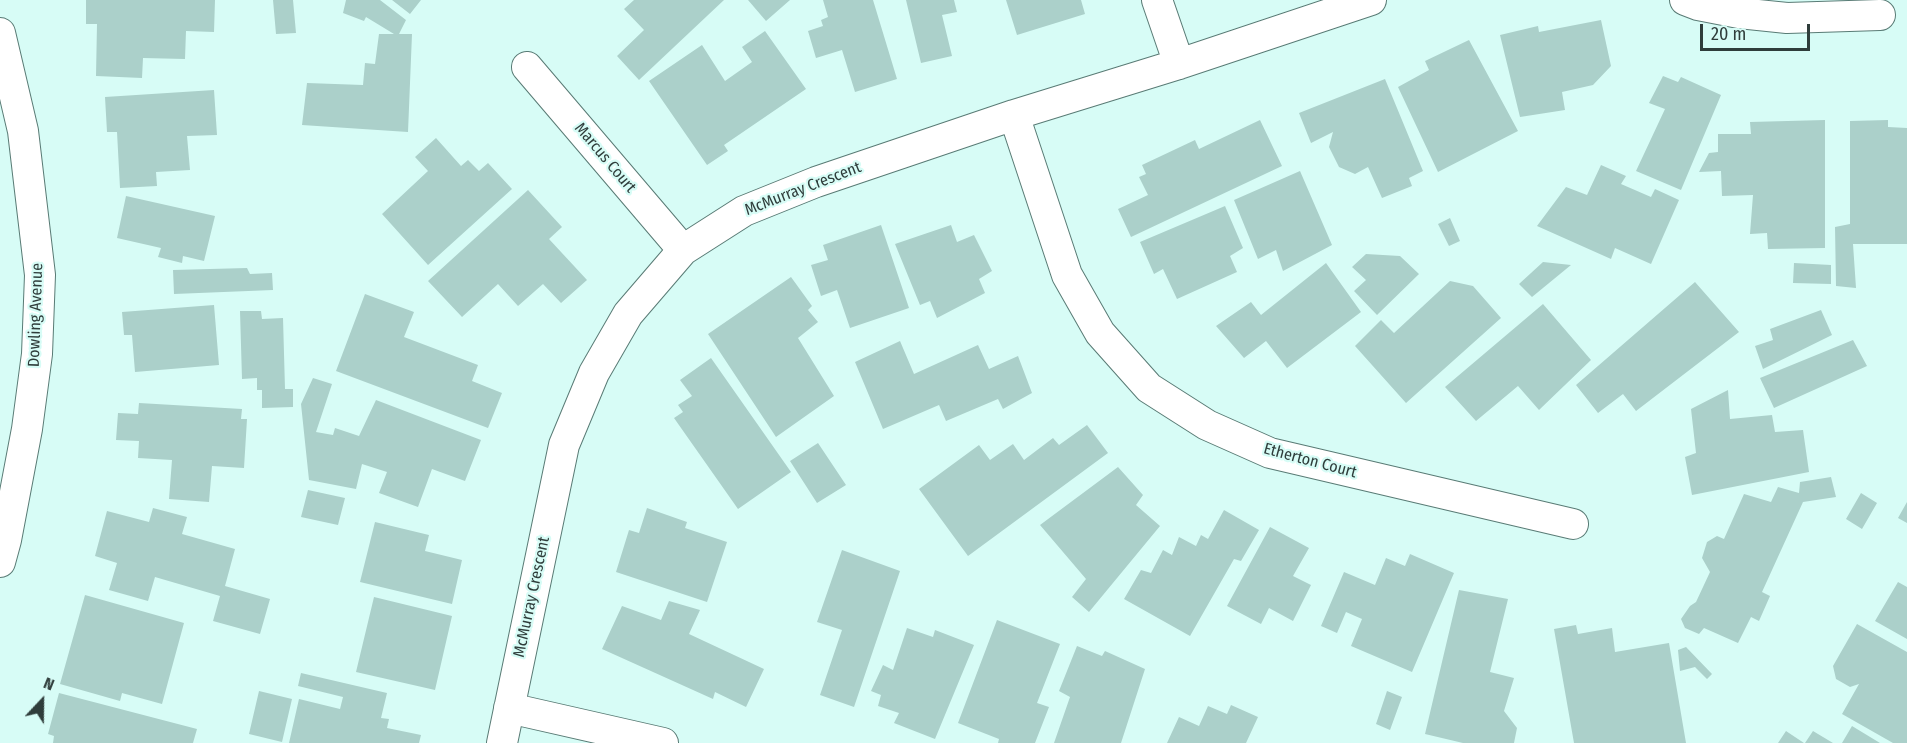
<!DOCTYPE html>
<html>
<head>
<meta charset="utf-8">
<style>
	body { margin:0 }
	#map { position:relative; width:1907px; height:743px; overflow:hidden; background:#d7fcf6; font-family:"Fira Sans Condensed",sans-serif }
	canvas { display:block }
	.north { position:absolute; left:12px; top:671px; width:60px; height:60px; -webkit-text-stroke:4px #d7fcf6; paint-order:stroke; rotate:22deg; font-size:16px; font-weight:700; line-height:24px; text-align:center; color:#2f3d3b }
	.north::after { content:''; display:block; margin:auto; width:21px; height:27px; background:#2f3d3b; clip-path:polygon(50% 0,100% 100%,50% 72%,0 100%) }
	.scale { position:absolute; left:1700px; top:24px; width:110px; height:27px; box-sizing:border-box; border:3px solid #2f3d3b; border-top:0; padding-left:8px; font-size:18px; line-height:21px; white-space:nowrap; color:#2f3d3b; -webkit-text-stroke:4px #d7fcf6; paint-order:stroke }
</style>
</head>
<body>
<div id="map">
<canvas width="1907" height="743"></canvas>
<div class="north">N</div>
<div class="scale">20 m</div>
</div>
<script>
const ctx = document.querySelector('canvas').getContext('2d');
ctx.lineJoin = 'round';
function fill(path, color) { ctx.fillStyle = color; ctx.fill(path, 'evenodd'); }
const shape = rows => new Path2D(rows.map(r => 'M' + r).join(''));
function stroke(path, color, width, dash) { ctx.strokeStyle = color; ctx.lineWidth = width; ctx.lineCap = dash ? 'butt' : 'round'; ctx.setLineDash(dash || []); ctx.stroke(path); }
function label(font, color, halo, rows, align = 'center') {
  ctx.font = font + ' "Fira Sans Condensed",sans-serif'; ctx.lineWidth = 4.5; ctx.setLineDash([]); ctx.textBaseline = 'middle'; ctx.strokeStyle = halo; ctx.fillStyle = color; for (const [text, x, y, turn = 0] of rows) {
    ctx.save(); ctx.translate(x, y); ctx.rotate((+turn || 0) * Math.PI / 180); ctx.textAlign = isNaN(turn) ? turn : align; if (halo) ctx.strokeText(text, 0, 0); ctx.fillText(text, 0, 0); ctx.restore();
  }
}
fill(shape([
	[86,0,215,0,214,32,186,31,185,59,143,58,142,78,96,76,97,24,86,24],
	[273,0,293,0,296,33,276,34],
	[346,0,380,0,406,20,399,34,412,34,408,132,302,125,307,83,363,85,365,63,375,64,379,34,394,34,366,17,364,21,343,13],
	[392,0,421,0,410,14],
	[634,0,724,0,639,80,617,56,644,30,624,9],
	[748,0,790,0,766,21],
	[823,0,873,0,897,79,855,92,842,50,816,58,808,31,823,26,821,20,828,17],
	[906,0,954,0,957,12,942,15,952,56,921,63],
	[1006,0,1081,0,1085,14,1017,35],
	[1601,20,1611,66,1593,85,1562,92,1565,110,1520,117,1500,35,1538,26,1539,32],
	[765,31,806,89,724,145,728,151,707,165,649,81,702,45,725,81,752,62,742,47],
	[1469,40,1518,131,1438,172,1398,87,1429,70,1425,61],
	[1663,76,1678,82,1681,77,1721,95,1681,190,1636,171,1665,109,1649,103],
	[1385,79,1423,171,1409,178,1412,186,1382,198,1368,167,1355,174,1339,167,1329,147,1333,132,1311,143,1299,113],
	[214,90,217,135,187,136,190,170,156,172,157,186,120,188,117,132,107,132,105,97],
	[1260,120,1282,166,1131,237,1118,209,1148,195,1139,177,1146,174,1142,165,1195,140,1199,149],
	[1825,120,1825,248,1768,249,1767,233,1750,234,1753,195,1722,196,1721,171,1699,172,1709,153,1718,152,1718,134,1751,134,1750,122],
	[1888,120,1888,127,1907,128,1907,244,1853,244,1856,288,1836,286,1835,227,1850,224,1850,121],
	[436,138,461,166,468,160,479,171,488,163,512,189,428,265,382,214,428,171,415,157],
	[1601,165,1626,176,1621,184,1651,197,1655,189,1679,200,1651,264,1615,248,1611,259,1537,226,1566,187,1587,195],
	[1300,171,1332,245,1283,271,1276,250,1258,259,1234,200],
	[528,190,562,227,549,239,587,280,561,303,543,284,518,306,498,284,462,317,428,281],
	[126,196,215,216,204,261,183,256,182,263,158,257,161,248,117,238],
	[1225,206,1243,248,1230,256,1237,272,1177,299,1163,269,1154,274,1140,242],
	[1450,218,1460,241,1449,246,1438,224],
	[881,225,909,308,850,328,837,290,821,296,811,265,828,260,823,245],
	[951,225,957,242,974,235,992,271,979,279,985,293,937,318,930,301,920,305,895,244],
	[1366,254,1400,256,1419,274,1377,315,1354,291,1366,280,1352,267],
	[1543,262,1571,265,1532,297,1519,284],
	[1326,263,1361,312,1287,368,1266,341,1244,358,1216,326,1251,302,1261,315],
	[1794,263,1831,265,1831,284,1793,283],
	[247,268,250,274,272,273,273,290,174,294,173,270],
	[791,277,812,306,808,310,818,322,798,338,834,396,776,437,708,334],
	[1450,281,1473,286,1501,318,1406,403,1355,346,1381,320,1394,333],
	[1695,282,1739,332,1636,411,1623,394,1598,413,1576,385],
	[365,294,414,312,404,337,478,365,472,381,502,393,488,428,336,371],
	[1543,304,1591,360,1539,410,1518,386,1476,421,1445,387],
	[214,305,219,365,135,372,132,335,124,335,122,312],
	[1821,310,1832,335,1763,369,1755,346,1773,340,1770,329],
	[240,311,261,311,262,319,283,318,285,389,293,389,293,407,262,408,262,390,257,390,257,378,242,379],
	[1853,340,1867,366,1774,408,1760,378],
	[900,341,914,374,978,345,989,369,1018,356,1032,393,1003,409,998,399,946,421,939,405,883,429,855,362],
	[711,358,791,472,738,509,674,418,683,412,678,405,692,396,680,380],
	[313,378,332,384,316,432,333,435,335,428,359,436,376,400,481,440,465,481,432,469,418,507,379,493,387,472,362,464,356,489,309,480,301,404],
	[1728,390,1730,419,1772,415,1775,432,1803,430,1809,472,1692,495,1685,457,1696,453,1691,409],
	[139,403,242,409,241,419,247,419,244,468,212,466,209,502,169,499,172,460,138,458,139,441,116,440,118,413,138,414],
	[1087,425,1108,453,968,556,919,489,979,445,990,460,1013,444,1024,460,1053,438,1059,445],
	[818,443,846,485,817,503,790,461],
	[1118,467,1143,495,1136,505,1160,526,1089,612,1072,597,1086,579,1040,525],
	[1831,477,1836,497,1803,502,1762,592,1770,596,1759,621,1751,617,1738,643,1704,628,1699,634,1685,628,1681,619,1690,606,1696,602,1710,572,1702,558,1707,542,1717,536,1724,539,1744,494,1771,502,1778,487,1799,493,1800,482],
	[308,490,345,498,338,525,301,517],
	[1861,493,1877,503,1862,529,1846,519],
	[1907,502,1907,523,1898,518],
	[153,508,187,517,182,534,235,549,225,586,270,599,260,634,213,621,220,596,155,577,148,601,109,590,117,563,95,556,107,511,149,522],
	[647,508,687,522,685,528,727,542,707,602,616,572,629,530,639,533],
	[1224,510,1259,530,1241,561,1234,559,1190,636,1124,599,1141,570,1151,573,1163,550,1172,555,1179,537,1196,546,1201,535,1208,539],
	[375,522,429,535,425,551,462,560,452,604,360,582],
	[1270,527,1309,548,1293,576,1311,585,1293,621,1269,608,1261,624,1227,606],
	[842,550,900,571,854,707,820,695,842,630,817,622],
	[1410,554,1454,573,1412,672,1351,646,1362,619,1346,612,1337,633,1321,626,1344,572,1375,585,1386,558,1405,566],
	[1898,582,1907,587,1907,639,1875,621],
	[1459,590,1508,599,1490,672,1514,678,1504,711,1517,728,1514,743,1463,743,1425,734],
	[85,595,184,623,162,704,122,693,120,701,60,684],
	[374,597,452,616,435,690,356,672],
	[669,601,700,610,689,634,764,669,746,707,715,692,713,699,602,649,622,606,661,620],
	[997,620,1060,644,1037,703,1049,707,1035,743,998,743,999,739,958,723],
	[1857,624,1907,652,1907,743,1893,743,1842,714,1859,684,1850,687,1836,679,1833,666],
	[1576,625,1578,634,1612,628,1615,652,1669,643,1686,743,1574,743,1554,629],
	[907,628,933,637,935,630,974,645,935,739,894,723,899,713,878,706,881,695,871,691,883,665,893,670],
	[1077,646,1102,656,1105,651,1145,669,1121,743,1054,743,1070,697,1059,691],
	[1686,647,1712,674,1707,679,1695,667,1680,671,1678,650],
	[301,673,387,693,381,718,389,719,387,728,421,735,419,743,289,743,299,699,340,709,343,697,298,686],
	[259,691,292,699,282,742,249,734],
	[1387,691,1402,697,1390,730,1376,724],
	[59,693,197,729,193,743,53,743,54,736,48,734],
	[1231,705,1258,717,1246,743,1167,743,1179,717,1199,726,1208,706,1227,714],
	[1852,726,1880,743,1842,743],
	[1786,731,1804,743,1778,743],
	[1813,731,1833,743,1805,743]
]), '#abd0ca');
const street = shape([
	[1157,0,1179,64],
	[1685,0,1698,5,1739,13,1787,18,1880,15],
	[0,33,23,131,40,275,37,354,27,429,6,540,0,562],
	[527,67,683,250],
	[1014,115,1067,275,1100,333,1149,388,1207,425,1270,453,1573,524],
	[509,708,663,743],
	[502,743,564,445,594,373,628,314,683,250,744,211,816,182,1014,115,1179,64,1371,0]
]);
stroke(street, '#597b75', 32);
stroke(street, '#fff', 30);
label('16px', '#2f3d3b', '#d7fcf6', [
	["Marcus Court",605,158,50],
	["McMurray Crescent",803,189,-21],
	["Dowling Avenue",36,315,-88],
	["Etherton Court",1310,461,15],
	["McMurray Crescent",532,597,-78]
]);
</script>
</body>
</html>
